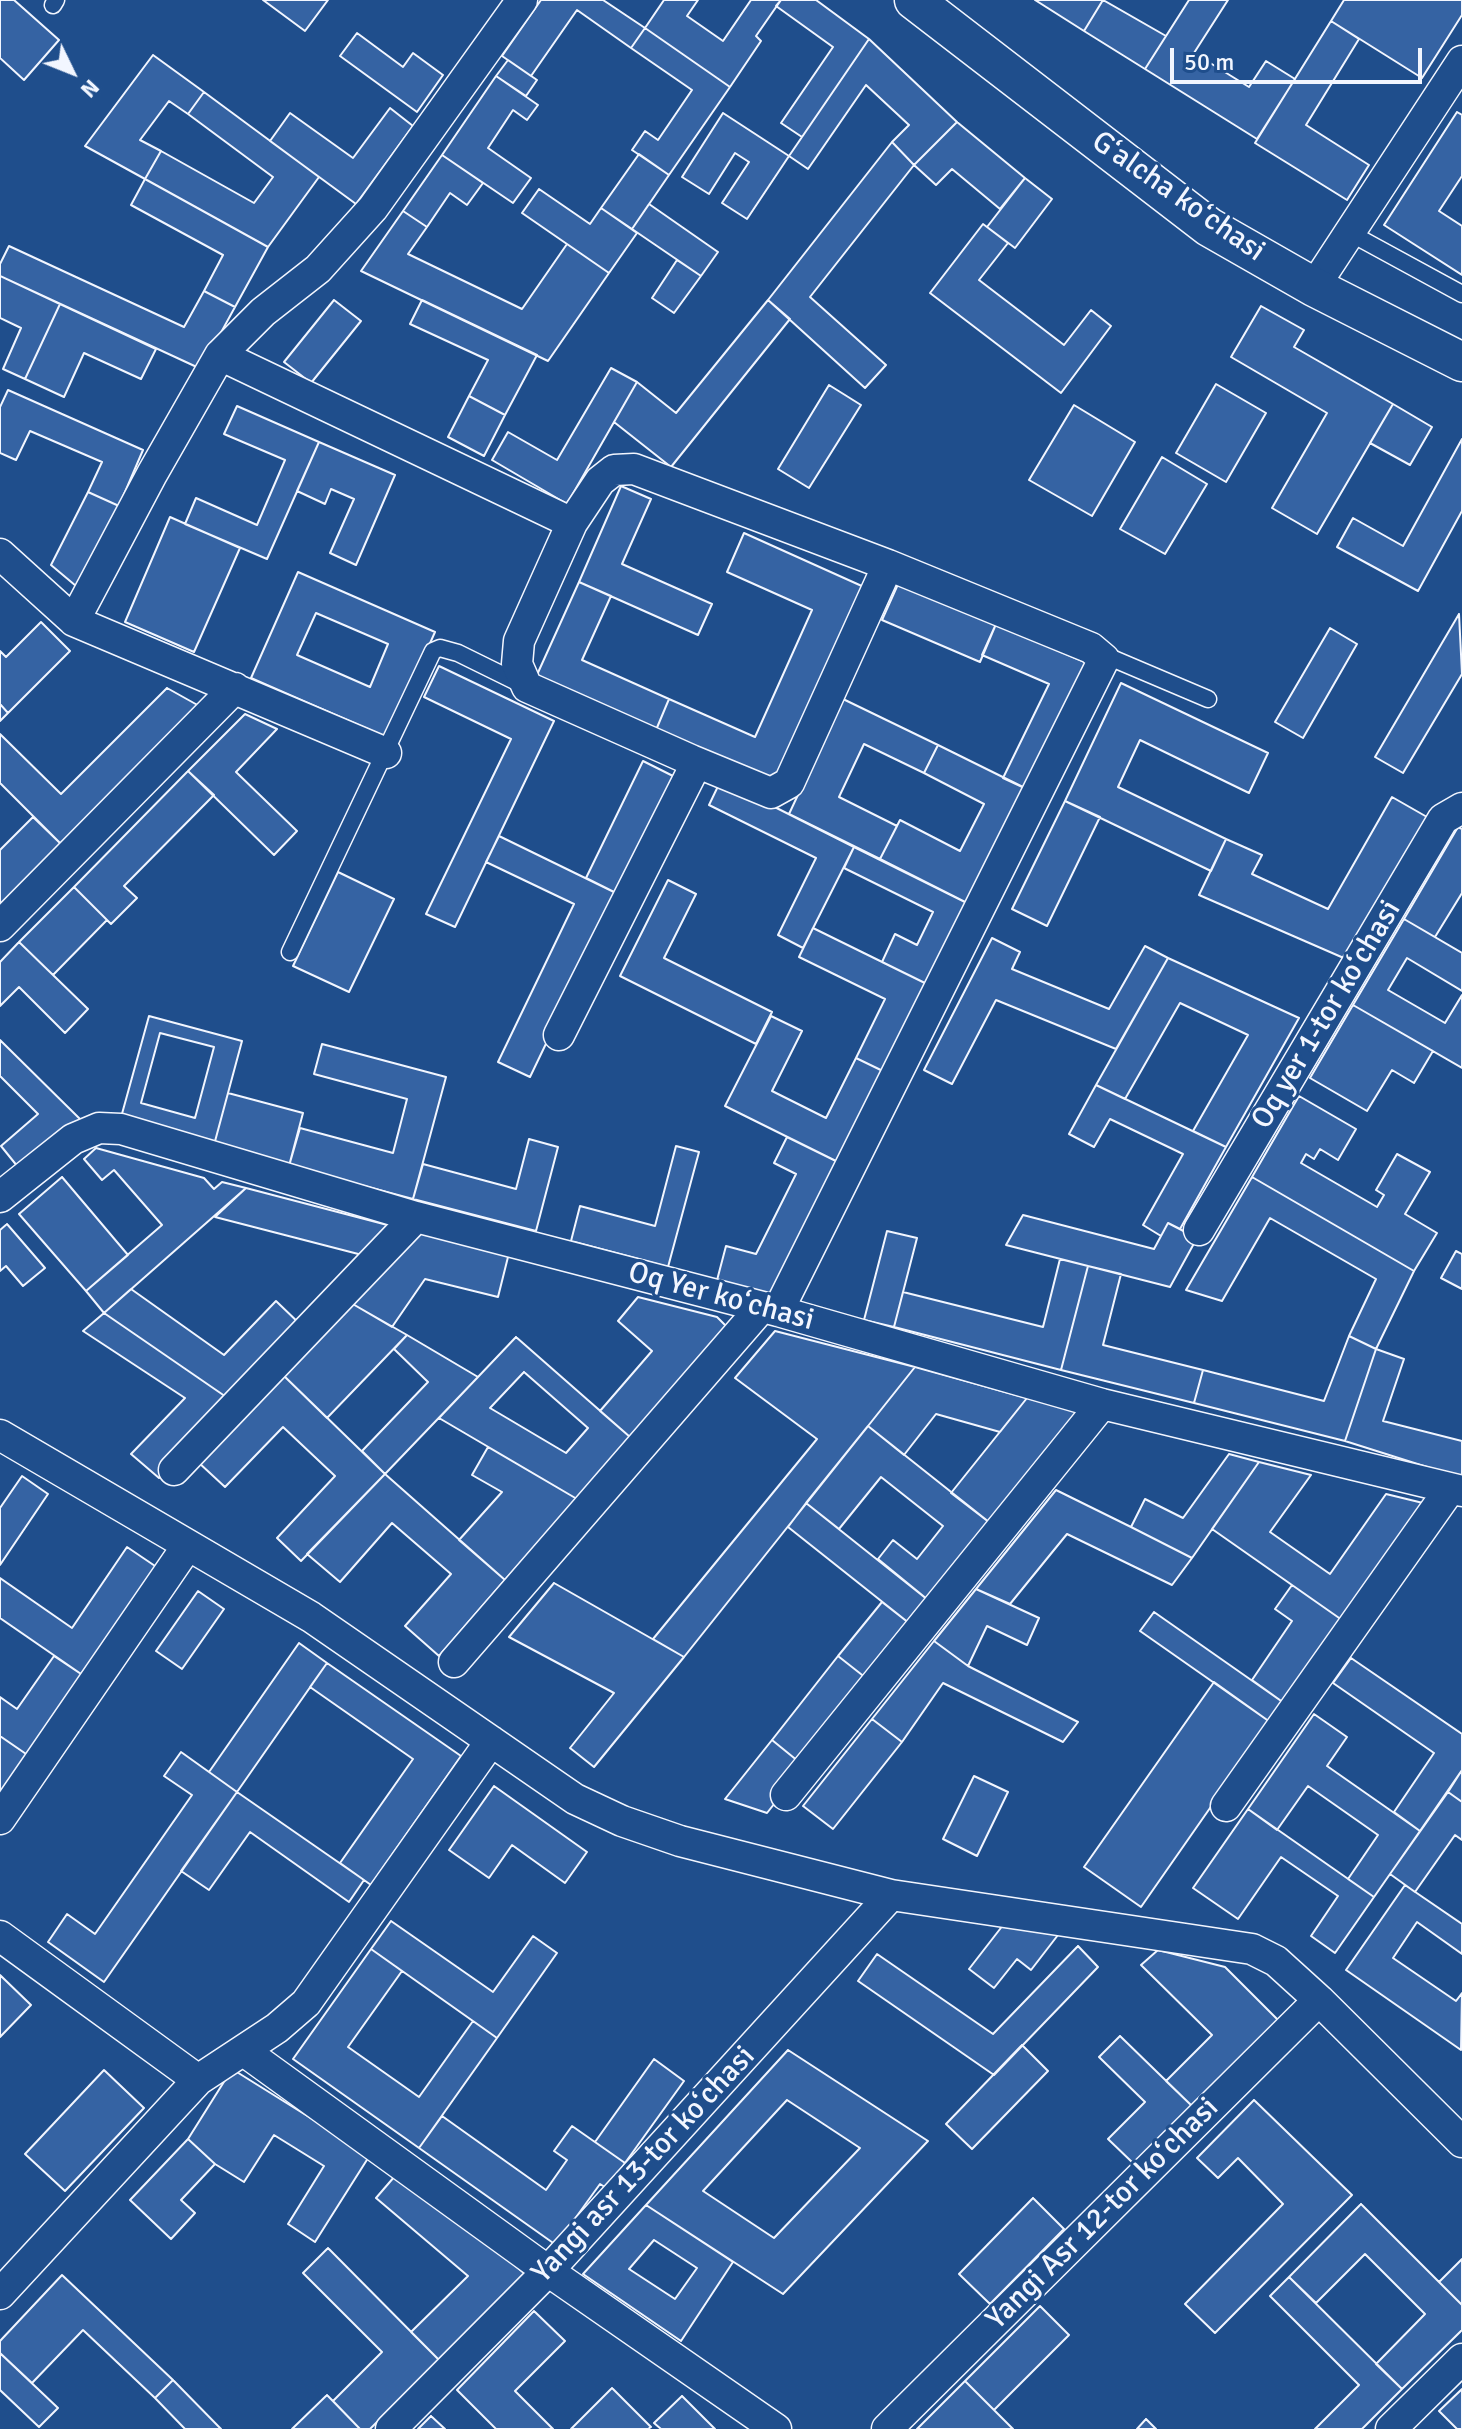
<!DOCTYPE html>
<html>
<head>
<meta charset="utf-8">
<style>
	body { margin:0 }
	#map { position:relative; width:1462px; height:2429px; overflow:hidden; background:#1f4e8c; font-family:Signika,sans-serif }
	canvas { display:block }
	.north { position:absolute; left:32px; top:32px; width:80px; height:80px; -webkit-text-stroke:6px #1f4e8c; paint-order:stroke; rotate:133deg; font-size:22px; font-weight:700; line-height:32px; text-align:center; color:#f2f6ff }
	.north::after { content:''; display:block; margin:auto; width:28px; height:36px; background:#f2f6ff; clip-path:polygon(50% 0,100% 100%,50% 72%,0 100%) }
	.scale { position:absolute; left:1170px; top:48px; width:252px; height:36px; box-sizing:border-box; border:4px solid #f2f6ff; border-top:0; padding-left:10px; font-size:24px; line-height:28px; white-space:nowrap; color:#f2f6ff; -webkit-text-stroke:6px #1f4e8c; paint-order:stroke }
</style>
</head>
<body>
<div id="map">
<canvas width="1462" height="2429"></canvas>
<div class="north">N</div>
<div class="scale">50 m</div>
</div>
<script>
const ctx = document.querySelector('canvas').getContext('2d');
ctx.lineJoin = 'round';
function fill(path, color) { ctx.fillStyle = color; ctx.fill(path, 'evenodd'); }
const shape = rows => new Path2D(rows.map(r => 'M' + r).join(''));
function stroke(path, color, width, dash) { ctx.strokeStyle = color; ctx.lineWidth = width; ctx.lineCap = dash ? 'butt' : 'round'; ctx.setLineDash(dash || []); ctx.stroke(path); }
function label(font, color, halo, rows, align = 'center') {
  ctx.font = font + ' Signika,sans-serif'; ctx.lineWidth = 6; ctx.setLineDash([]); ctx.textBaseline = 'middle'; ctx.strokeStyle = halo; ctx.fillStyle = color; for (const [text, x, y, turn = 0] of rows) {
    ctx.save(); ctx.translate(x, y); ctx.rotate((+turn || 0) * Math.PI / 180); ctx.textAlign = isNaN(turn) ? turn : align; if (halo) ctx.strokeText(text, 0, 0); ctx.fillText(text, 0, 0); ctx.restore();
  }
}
const building = shape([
	[0,0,14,0,59,40,24,80,0,58,0,0],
	[263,0,328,0,305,31,263,0],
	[541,0,603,0,645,28,631,48,577,10,531,76,502,56,541,0],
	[664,0,698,0,687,16,723,41,751,0,781,0,756,36,761,41,730,87,645,28,664,0],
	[781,0,816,0,869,39,802,137,781,123,833,47,776,6,781,0],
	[1035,0,1103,0,1084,31,1035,0],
	[1103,0,1166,36,1145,69,1084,31,1103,0],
	[1189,0,1228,0,1194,53,1249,87,1266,61,1295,79,1257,139,1145,69,1189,0],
	[1344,0,1462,0,1462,15,1422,78,1331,21,1344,0],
	[1331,21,1359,39,1306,125,1369,165,1347,200,1255,143,1331,21],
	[645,28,730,87,669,175,632,150,645,131,658,140,692,90,631,48,645,28],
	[357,33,403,67,413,53,443,75,417,112,340,56,357,33],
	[869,39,957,122,914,165,892,142,909,125,866,85,808,169,789,156,869,39],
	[153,55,204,92,188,114,169,101,140,140,161,151,145,179,85,146,153,55],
	[508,60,537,80,526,96,496,76,508,60],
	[496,76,538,105,527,120,513,110,488,148,531,178,513,203,442,155,496,76],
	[204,92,319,177,268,247,145,179,161,151,254,203,273,177,188,114,204,92],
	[390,108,413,126,356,204,270,141,290,113,353,158,390,108],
	[1457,112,1462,115,1462,176,1439,211,1462,226,1462,275,1384,225,1457,112],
	[723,113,789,156,747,219,722,203,749,162,735,153,709,194,682,177,723,113],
	[957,122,1025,178,1000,209,952,169,936,185,914,165,957,122],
	[892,142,914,165,810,297,886,365,865,388,768,300,892,142],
	[639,154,669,175,632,229,601,208,639,154],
	[442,155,483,183,467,205,450,193,427,227,403,211,442,155],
	[1025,178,1052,199,1015,248,987,227,1025,178],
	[145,179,268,247,235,307,204,291,223,255,131,205,145,179],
	[539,189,590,224,601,208,637,233,609,273,522,213,539,189],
	[649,204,718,252,701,276,632,229,649,204],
	[403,211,427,227,408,254,522,309,567,244,609,273,548,361,361,271,403,211],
	[983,224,1008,243,979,280,1064,345,1091,310,1111,326,1061,393,930,293,983,224],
	[9,246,184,327,204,291,235,307,201,369,0,276,0,264,9,246],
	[677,260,701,276,674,313,652,298,677,260],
	[0,276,60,304,25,379,3,369,21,328,0,318,0,276],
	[334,300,361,321,311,383,284,362,334,300],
	[422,300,537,355,505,415,469,396,488,360,410,324,422,300],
	[768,300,790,319,671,467,614,422,637,382,676,413,768,300],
	[60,304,156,349,141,379,84,353,64,397,25,379,60,304],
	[1261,306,1304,330,1294,347,1393,404,1317,534,1272,508,1327,413,1231,357,1261,306],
	[611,368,637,382,567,504,492,460,508,432,557,460,611,368],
	[1216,384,1266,413,1226,482,1176,453,1216,384],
	[829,385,861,405,809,488,778,469,829,385],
	[8,390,143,450,119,506,88,492,102,462,30,431,16,460,0,453,0,407,8,390],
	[469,396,505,415,484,456,448,437,469,396],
	[1393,404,1432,427,1410,465,1370,443,1393,404],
	[1074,405,1135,442,1092,516,1029,480,1074,405],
	[237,406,319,442,267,559,185,524,196,498,257,525,285,460,224,434,237,406],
	[1462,439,1462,511,1418,591,1337,547,1353,518,1403,546,1462,439],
	[319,442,395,475,356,565,330,553,354,499,331,489,325,504,297,491,319,442],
	[1162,457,1207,484,1165,554,1120,529,1162,457],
	[621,486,651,499,622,564,712,604,698,635,579,582,621,486],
	[88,492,119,506,76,586,51,565,88,492],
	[170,517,240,548,194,652,125,622,170,517],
	[744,533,864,587,777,784,656,730,669,699,755,737,812,610,727,572,744,533],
	[298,572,435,632,388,738,251,678,298,572],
	[316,613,388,644,370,687,297,655,316,613],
	[579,582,611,596,582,660,669,699,656,730,536,677,579,582],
	[899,582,996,624,980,662,882,620,899,582],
	[1459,614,1462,674,1403,773,1375,757,1459,614],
	[41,622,70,651,8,713,0,704,0,651,6,657,41,622],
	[996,624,1094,666,1031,791,1003,778,1049,684,982,655,996,624],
	[1330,628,1357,644,1303,738,1275,722,1330,628],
	[439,666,554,721,455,927,426,914,511,739,424,697,439,666],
	[1121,683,1268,753,1249,793,1140,740,1118,787,1226,839,1211,871,1065,801,1121,683],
	[167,688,201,707,62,845,0,783,0,734,61,794,167,688],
	[843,699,938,745,924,773,864,744,839,797,897,826,880,859,789,814,843,699],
	[0,704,8,713,0,721,0,704],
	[245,714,277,729,236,772,297,831,274,855,188,771,245,714],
	[938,745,1031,791,973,906,880,859,900,820,960,851,984,804,924,773,938,745],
	[643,761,675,777,618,894,586,878,643,761],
	[188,771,214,795,124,886,137,898,111,924,74,887,188,771],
	[721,780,854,847,803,948,778,935,816,858,709,805,721,780],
	[1392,797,1427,817,1346,959,1199,895,1226,839,1262,855,1252,874,1328,909,1392,797],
	[1065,801,1100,817,1047,926,1012,909,1065,801],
	[33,817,62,845,0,908,0,850,33,817],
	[1458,827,1462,829,1462,893,1435,937,1404,919,1458,827],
	[499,836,618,894,530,1077,498,1062,574,904,486,862,499,836],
	[854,847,973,906,933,987,882,962,895,934,917,945,933,912,844,868,854,847],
	[338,872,394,899,349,992,293,966,338,872],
	[668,880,696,894,664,958,772,1012,756,1044,620,976,668,880],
	[74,887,107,920,53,975,19,942,74,887],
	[1404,919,1462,953,1462,991,1407,958,1388,990,1445,1023,1462,995,1462,1068,1353,1005,1404,919],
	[813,928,933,987,889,1074,856,1058,885,999,799,957,813,928],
	[992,938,1020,952,1012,969,1109,1009,1145,946,1168,958,1116,1049,996,1000,952,1084,924,1070,992,938],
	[19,942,88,1009,65,1033,19,987,0,1006,0,962,19,942],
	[1168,958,1299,1018,1226,1147,1193,1131,1248,1035,1180,1003,1125,1099,1096,1085,1168,958],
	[1353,1005,1433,1051,1414,1083,1392,1070,1367,1111,1310,1078,1353,1005],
	[149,1016,242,1041,214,1145,120,1121,149,1016],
	[160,1033,214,1047,195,1118,141,1103,160,1033],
	[771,1016,802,1031,772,1091,826,1118,856,1058,889,1074,844,1165,725,1106,771,1016],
	[0,1040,82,1121,22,1172,1,1146,38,1114,0,1076,0,1040],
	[322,1044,446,1077,413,1199,289,1166,300,1128,393,1153,407,1099,314,1074,322,1044],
	[1096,1085,1226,1147,1180,1229,1168,1223,1161,1236,1143,1225,1183,1154,1110,1119,1094,1147,1069,1134,1096,1085],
	[228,1093,303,1113,289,1166,214,1145,228,1093],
	[1299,1096,1356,1129,1338,1160,1320,1149,1314,1159,1306,1154,1301,1163,1377,1207,1384,1195,1376,1190,1397,1154,1430,1172,1405,1214,1437,1233,1414,1271,1252,1177,1299,1096],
	[787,1137,844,1165,776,1300,716,1284,726,1246,756,1254,796,1174,774,1163,787,1137],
	[529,1139,558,1147,536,1231,413,1199,423,1164,516,1189,529,1139],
	[676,1146,699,1152,668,1267,571,1241,580,1206,655,1226,676,1146],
	[96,1148,204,1178,214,1189,222,1182,246,1188,104,1313,86,1291,162,1225,114,1170,102,1180,84,1159,96,1148],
	[62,1177,128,1255,86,1291,19,1214,62,1177],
	[1252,1177,1414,1271,1376,1349,1349,1336,1376,1279,1270,1218,1222,1301,1186,1290,1252,1177],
	[246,1188,395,1227,366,1256,215,1217,246,1188],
	[1023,1215,1154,1249,1168,1223,1197,1238,1170,1287,1006,1245,1023,1215],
	[7,1224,45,1268,23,1286,6,1266,0,1271,0,1230,7,1224],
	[420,1230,509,1253,498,1297,425,1279,392,1327,351,1303,420,1230],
	[887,1231,917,1238,894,1327,864,1320,887,1231],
	[1456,1251,1462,1254,1462,1289,1441,1278,1456,1251],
	[1060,1259,1088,1266,1061,1370,894,1327,903,1292,1043,1327,1060,1259],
	[1088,1266,1121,1274,1103,1345,1203,1370,1194,1403,1061,1370,1088,1266],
	[131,1289,224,1355,276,1301,303,1327,232,1401,104,1313,131,1289],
	[638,1297,717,1317,727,1327,630,1437,600,1411,652,1351,618,1321,638,1297],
	[351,1303,407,1335,327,1418,282,1374,351,1303],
	[104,1313,232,1401,159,1478,131,1454,185,1398,83,1331,104,1313],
	[775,1331,915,1367,684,1657,653,1639,817,1439,735,1378,775,1331],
	[407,1335,478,1377,385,1474,362,1451,428,1382,394,1349,407,1335],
	[1349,1336,1376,1349,1345,1441,1194,1403,1203,1370,1324,1401,1349,1336],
	[516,1337,630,1437,577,1499,439,1418,516,1337],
	[524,1372,588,1428,566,1453,490,1408,524,1372],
	[1376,1349,1404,1359,1383,1421,1462,1441,1462,1478,1345,1441,1376,1349],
	[915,1367,1027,1398,1000,1432,936,1414,904,1455,868,1426,915,1367],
	[282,1374,385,1474,301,1561,277,1538,335,1476,283,1427,225,1487,198,1462,282,1374],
	[1027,1398,1085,1413,994,1526,951,1493,1027,1398],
	[868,1426,994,1526,933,1604,878,1559,893,1540,917,1559,943,1526,881,1477,839,1529,806,1503,868,1426],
	[488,1447,577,1499,505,1580,459,1540,502,1492,472,1475,488,1447],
	[1229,1454,1259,1462,1192,1558,1131,1527,1145,1499,1183,1518,1229,1454],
	[1259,1462,1311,1475,1270,1532,1330,1574,1386,1494,1423,1503,1342,1620,1212,1529,1259,1462],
	[385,1474,505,1580,439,1656,405,1626,451,1574,392,1523,340,1582,307,1554,385,1474],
	[22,1476,48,1494,0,1565,0,1508,22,1476],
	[1056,1490,1131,1527,1192,1558,1172,1585,1067,1534,1010,1604,976,1589,1056,1490],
	[806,1503,933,1604,914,1627,788,1527,806,1503],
	[127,1547,158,1568,84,1676,0,1618,0,1578,72,1628,127,1547],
	[554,1583,684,1657,594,1767,570,1748,614,1693,509,1637,554,1583],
	[1292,1585,1342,1620,1284,1703,1252,1680,1292,1621,1275,1609,1292,1585],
	[976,1589,1039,1618,1027,1645,987,1626,968,1666,934,1641,976,1589],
	[198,1591,224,1609,182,1669,156,1651,198,1591],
	[882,1602,914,1627,871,1682,838,1656,882,1602],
	[1154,1612,1284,1703,1270,1722,1140,1631,1154,1612],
	[934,1641,968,1666,1078,1722,1063,1742,943,1683,902,1742,872,1719,934,1641],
	[299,1643,327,1663,237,1792,209,1772,299,1643],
	[54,1656,84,1676,29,1756,0,1736,0,1697,17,1709,54,1656],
	[838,1656,871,1682,804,1766,772,1740,838,1656],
	[1351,1658,1462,1734,1462,1770,1420,1831,1394,1812,1434,1753,1333,1683,1351,1658],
	[327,1663,461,1756,371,1885,340,1863,413,1759,310,1687,327,1663],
	[1214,1682,1270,1722,1141,1907,1084,1867,1214,1682],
	[1314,1714,1347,1737,1327,1766,1420,1831,1374,1897,1348,1879,1378,1835,1308,1786,1277,1830,1248,1809,1314,1714],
	[872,1719,902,1742,833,1829,803,1806,872,1719],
	[0,1736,29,1756,0,1798,0,1736],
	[772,1740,804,1766,767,1813,725,1799,772,1740],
	[181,1752,237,1792,104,1982,48,1942,67,1914,95,1934,192,1795,164,1776,181,1752],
	[1462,1770,1462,1802,1448,1792,1462,1770],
	[974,1776,1008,1792,977,1856,943,1839,974,1776],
	[494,1786,587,1852,565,1883,512,1845,489,1878,449,1850,494,1786],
	[237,1792,364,1880,349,1902,250,1832,209,1890,181,1871,237,1792],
	[1448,1792,1462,1802,1462,1840,1455,1835,1415,1892,1390,1874,1448,1792],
	[1248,1809,1374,1897,1335,1953,1311,1936,1338,1896,1281,1857,1238,1919,1193,1888,1248,1809],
	[1405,1885,1462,1924,1462,1954,1417,1922,1393,1958,1456,2001,1462,1993,1461,2050,1346,1970,1405,1885],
	[1007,1920,1058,1935,1031,1970,1017,1959,994,1988,969,1969,1007,1920],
	[391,1921,493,1992,533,1936,557,1953,497,2038,371,1949,391,1921],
	[1078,1946,1098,1967,994,2075,858,1981,877,1954,993,2034,1078,1946],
	[371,1949,402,1971,348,2047,419,2097,473,2021,497,2038,419,2148,293,2059,371,1949],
	[1158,1950,1225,1967,1278,2020,1192,2106,1166,2081,1212,2035,1141,1965,1158,1950],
	[0,1975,31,2005,0,2037,0,1975],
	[1120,2036,1192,2106,1134,2164,1108,2139,1145,2102,1099,2057,1120,2036],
	[1022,2045,1048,2071,972,2149,946,2124,1022,2045],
	[788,2050,928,2141,783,2294,646,2205,788,2050],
	[787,2100,860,2148,774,2238,703,2191,787,2100],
	[654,2059,684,2081,625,2163,595,2142,654,2059],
	[232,2069,370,2155,315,2242,288,2224,324,2166,274,2135,244,2182,215,2164,188,2139,232,2069],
	[104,2070,144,2108,65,2191,25,2154,104,2070],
	[1254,2100,1352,2195,1215,2333,1185,2304,1283,2204,1238,2158,1218,2178,1197,2158,1254,2100],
	[442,2116,546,2190,567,2160,554,2151,572,2126,625,2163,608,2189,600,2184,556,2245,419,2148,442,2116],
	[188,2139,215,2164,181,2200,195,2213,171,2239,130,2200,188,2139],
	[401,2169,525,2274,439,2360,411,2332,468,2276,376,2198,401,2169],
	[1033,2198,1064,2229,990,2304,959,2274,1033,2198],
	[1361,2204,1462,2305,1462,2330,1402,2389,1376,2364,1425,2314,1365,2254,1316,2303,1289,2277,1361,2204],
	[646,2205,733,2262,681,2341,583,2274,646,2205],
	[654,2240,697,2268,675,2299,629,2269,654,2240],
	[328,2248,439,2360,370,2429,360,2429,333,2401,382,2352,303,2273,328,2248],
	[1462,2259,1462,2305,1439,2282,1462,2259],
	[62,2275,173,2380,155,2398,83,2330,32,2383,0,2353,0,2341,62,2275],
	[1289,2277,1402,2389,1362,2429,1315,2429,1359,2385,1270,2296,1289,2277],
	[1040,2306,1069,2335,994,2410,965,2381,1040,2306],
	[534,2311,565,2341,515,2391,553,2429,496,2429,457,2390,534,2311],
	[0,2353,58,2408,39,2427,0,2390,0,2353],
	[173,2380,221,2429,185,2429,155,2398,173,2380],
	[965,2381,1013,2429,917,2429,965,2381],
	[612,2388,651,2427,648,2429,571,2429,612,2388],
	[1462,2389,1462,2429,1457,2429,1439,2411,1462,2389],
	[327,2395,360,2429,292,2429,327,2395],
	[682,2396,715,2429,661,2429,654,2423,682,2396],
	[431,2416,445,2429,418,2429,431,2416],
	[1146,2419,1156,2429,1137,2429,1146,2419]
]);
fill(building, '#3563a3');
stroke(building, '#f2f6ff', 2);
const service = shape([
	[53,5,56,0],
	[1350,233,1462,294],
	[1102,654,1208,699],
	[290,952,433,651,440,648,458,653,525,686]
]);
const minor = shape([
	[1314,287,1462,61],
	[220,355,572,523,600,481,614,470,634,469,888,565,1091,648,1104,659,778,1311],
	[0,554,74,621,386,753],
	[74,621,152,474,220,355,263,312,318,269,373,208,522,0],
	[691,760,771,793,789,783,888,565],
	[0,926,235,688],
	[559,1035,691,774,691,760,527,687,517,664,519,641,572,523],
	[0,1197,73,1139,99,1128,121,1129,416,1217,778,1311,1102,1404,1462,1491],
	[1199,1230,1443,819,1462,808],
	[0,1435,311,1617,575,1799,622,1821,680,1841,891,1895,1252,1949,1276,1961,1319,2000,1462,2142],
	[174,1470,416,1217],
	[454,1662,761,1308],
	[786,1795,1102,1404],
	[1226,1806,1450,1489],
	[0,1819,188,1545],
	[0,1936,198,2080],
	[244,2051,548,2271,776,2429],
	[0,2294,198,2080,277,2028,306,2003,491,1741],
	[391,2429,548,2271,891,1895],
	[887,2429,1319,2000],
	[1391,2429,1462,2359]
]);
const tertiary = shape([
	[914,0,1209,227,1314,287,1462,362]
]);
stroke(service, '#f2f6ff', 19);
stroke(minor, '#f2f6ff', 33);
stroke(tertiary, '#f2f6ff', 41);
stroke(service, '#1f4e8c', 16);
stroke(minor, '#1f4e8c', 30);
stroke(tertiary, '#1f4e8c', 38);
label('30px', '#f2f6ff', '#1f4e8c', [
	["Gʻalcha koʻchasi",1178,197,35],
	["Oq yer 1-tor koʻchasi",1327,1015,-59],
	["Oq Yer koʻchasi",721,1297,15],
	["Yangi asr 13-tor koʻchasi",644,2165,-47],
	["Yangi Asr 12-tor koʻchasi",1103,2214,-45]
]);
</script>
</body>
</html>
